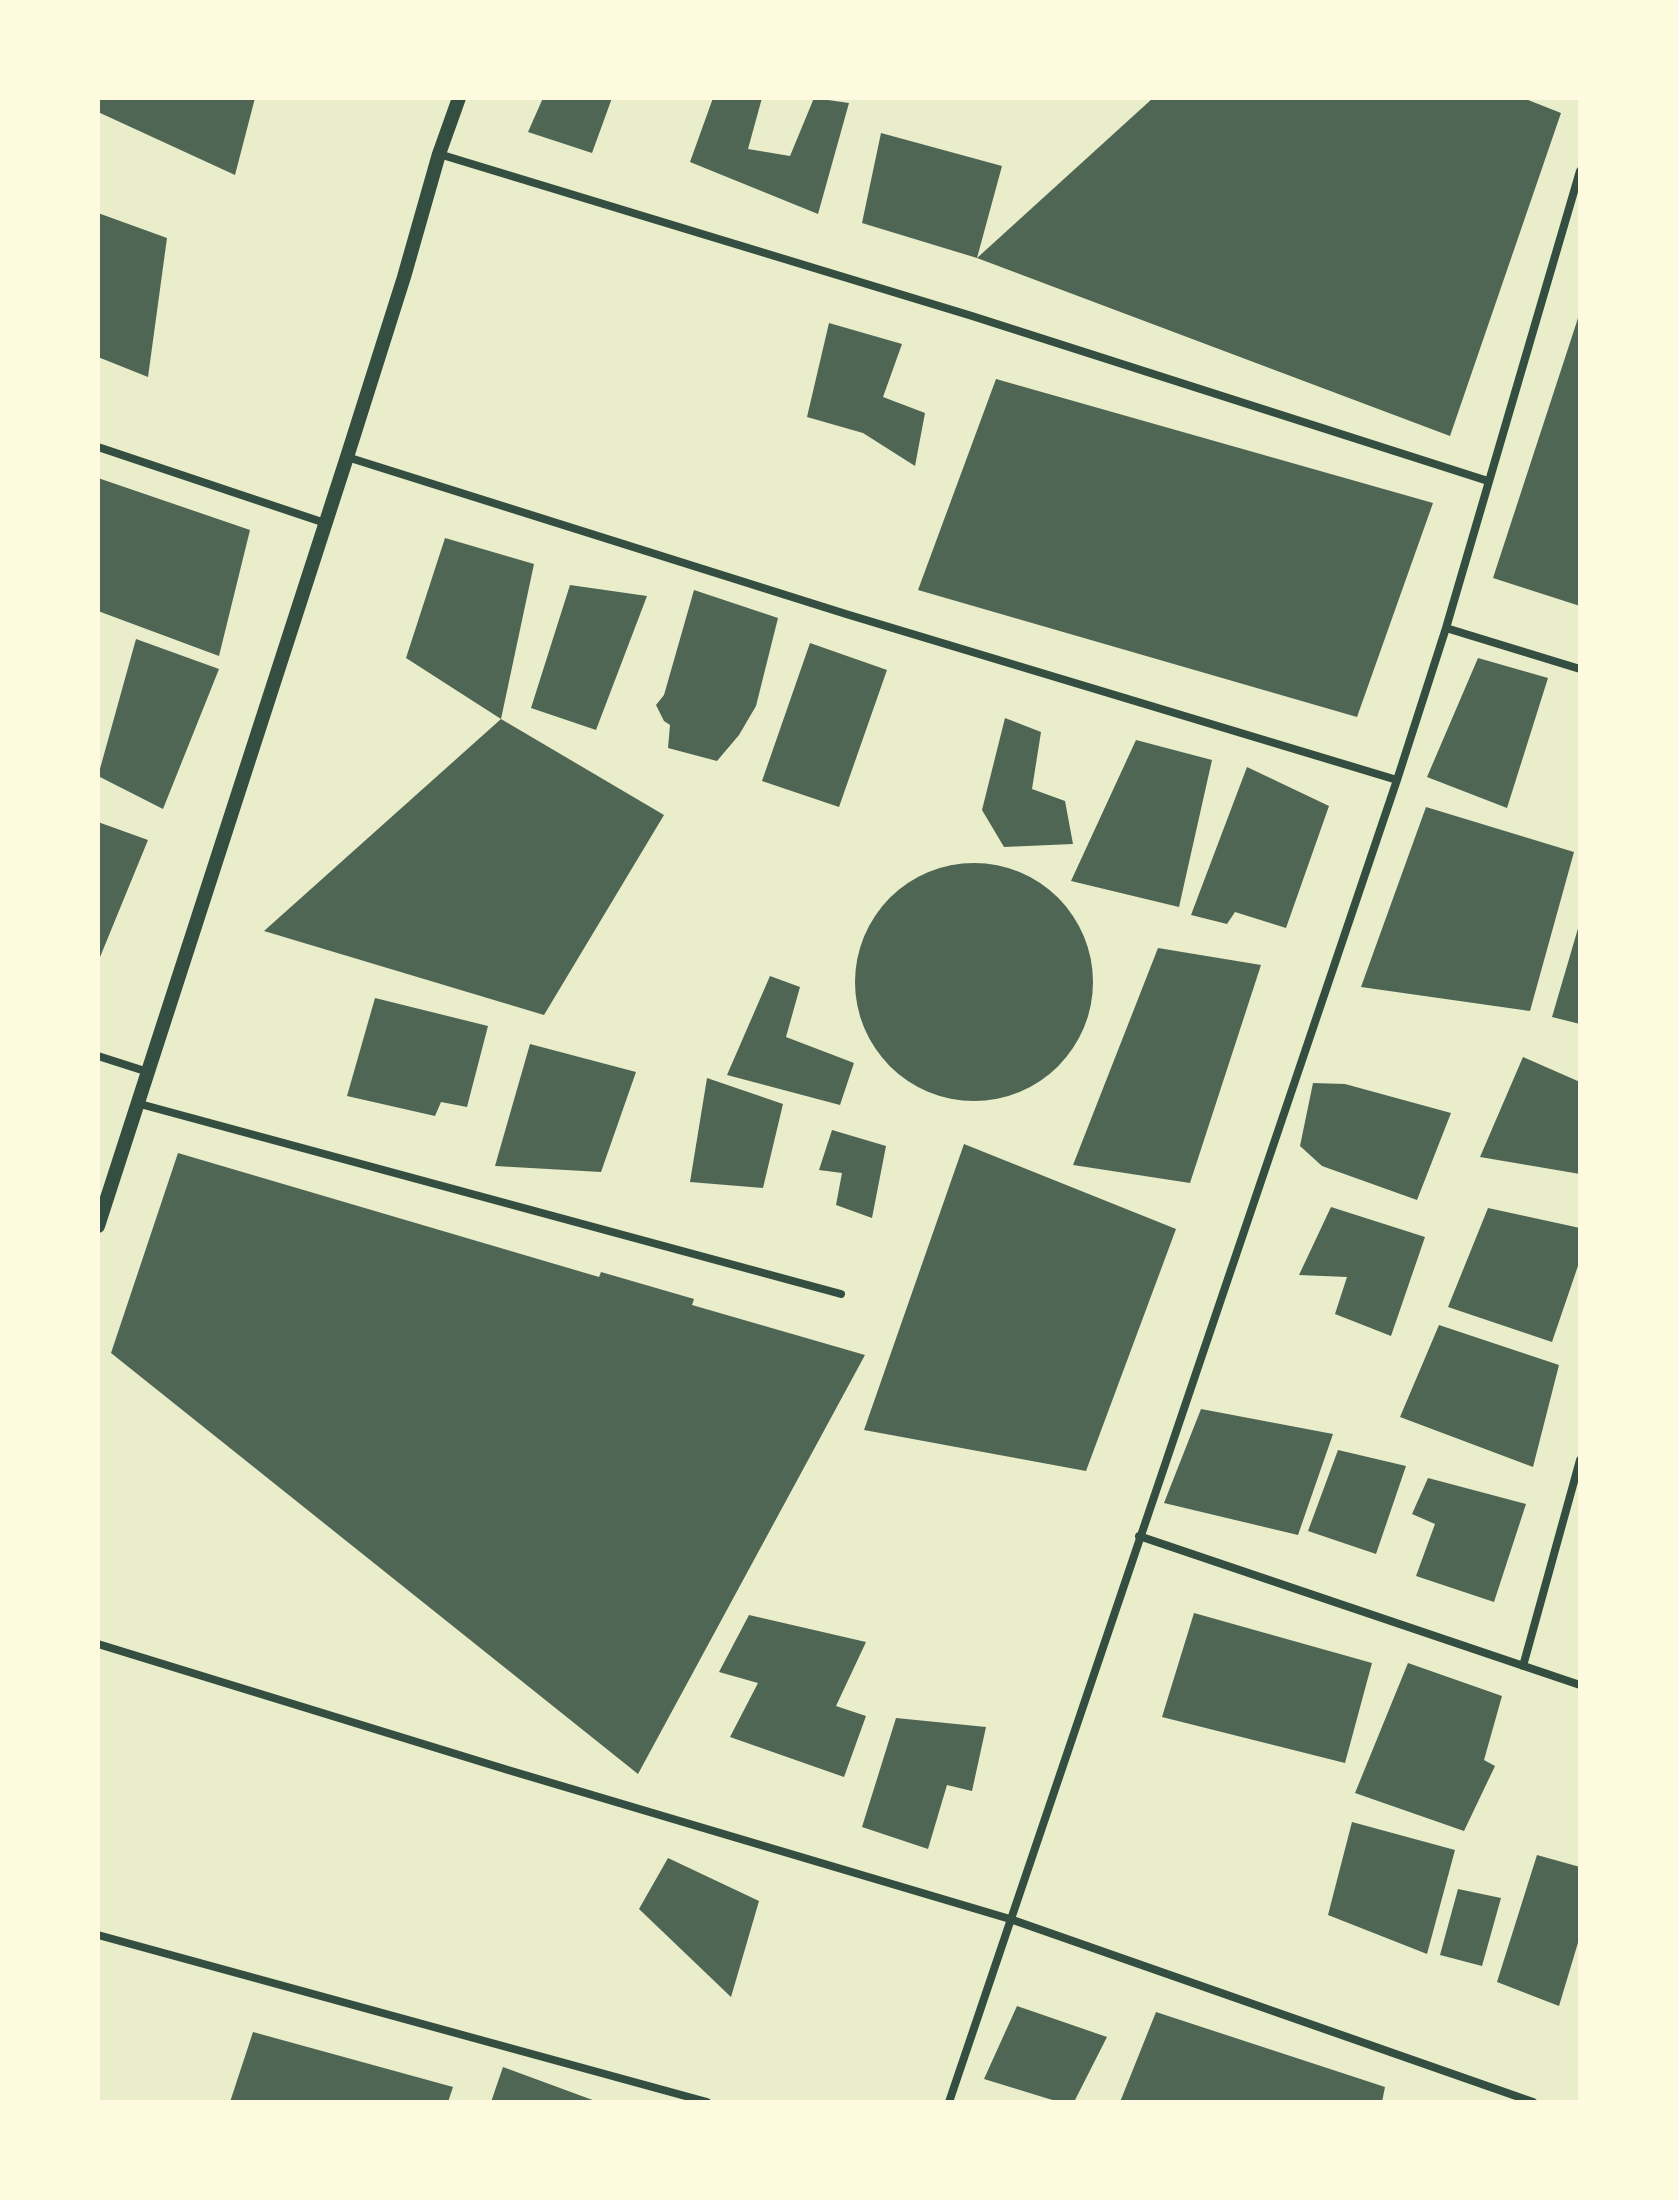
<!DOCTYPE html>
<html>
<head>
<meta charset="utf-8">
<style>
	body { margin:0 }
	#map { position:relative; width:1678px; height:2200px; overflow:hidden; background:#e9edc9; font-family:"Fira Sans",sans-serif }
	canvas { display:block }
	.frame { position:absolute; inset:0; border:100px solid #fefae0; pointer-events:none }
</style>
</head>
<body>
<div id="map">
<canvas width="1678" height="2200"></canvas>
<div class="frame"></div>
</div>
<script>
const ctx = document.querySelector('canvas').getContext('2d');
ctx.lineJoin = 'round';
function fill(path, color) { ctx.fillStyle = color; ctx.fill(path, 'evenodd'); }
const shape = rows => new Path2D(rows.map(r => 'M' + r).join(''));
function stroke(path, color, width, dash) { ctx.strokeStyle = color; ctx.lineWidth = width; ctx.lineCap = dash ? 'butt' : 'round'; ctx.setLineDash(dash || []); ctx.stroke(path); }
fill(shape([
	[98,98,255,98,235,175,98,112],
	[543,98,612,98,592,153,528,132],
	[713,98,762,98,748,149,790,156,814,98,849,103,818,214,690,162],
	[1153,98,1523,98,1561,113,1450,436,977,258],
	[881,133,1002,166,977,258,862,223],
	[98,213,167,238,148,377,98,357],
	[1579,315,1580,315,1580,606,1493,578],
	[829,323,902,344,883,397,925,413,915,466,863,433,807,417],
	[996,379,1433,503,1357,717,918,590],
	[98,478,250,530,219,656,98,611],
	[445,538,534,564,501,719,664,815,544,1015,264,931,501,719,406,658],
	[570,585,647,596,596,730,531,708],
	[694,590,778,618,756,706,739,735,717,761,668,748,670,725,664,721,656,705,664,695],
	[136,639,219,669,163,809,98,776],
	[810,643,887,670,839,807,762,781],
	[1478,658,1548,678,1507,808,1427,777],
	[1005,718,1041,732,1032,789,1065,801,1073,844,1004,847,982,810],
	[1136,740,1212,760,1179,907,1071,881],
	[1247,767,1329,806,1286,928,1235,912,1227,924,1191,915],
	[1426,807,1574,852,1530,1011,1361,987],
	[98,822,148,840,98,962],
	'855 982a119 119 0 1 1 238 0a119 119 0 1 1-238 0Z',
	[1579,925,1580,925,1580,1024,1552,1017],
	[1158,948,1261,965,1190,1183,1073,1165],
	[770,976,800,987,786,1037,854,1063,840,1105,727,1075],
	[375,998,488,1026,467,1107,441,1102,435,1116,347,1096],
	[530,1044,636,1072,601,1172,495,1166],
	[1523,1057,1580,1082,1580,1174,1480,1157],
	[707,1078,783,1104,763,1188,690,1182],
	[1313,1083,1345,1084,1451,1113,1417,1200,1322,1166,1300,1146],
	[832,1130,886,1146,872,1218,836,1205,842,1173,819,1170],
	[964,1144,1176,1229,1086,1471,864,1430],
	[178,1153,599,1277,601,1272,694,1299,692,1305,865,1355,638,1774,111,1353],
	[1331,1207,1425,1237,1391,1336,1335,1314,1347,1277,1299,1275],
	[1488,1208,1580,1228,1580,1260,1552,1342,1448,1307],
	[1439,1325,1559,1365,1533,1467,1400,1417],
	[1201,1409,1333,1434,1298,1535,1164,1503],
	[1338,1450,1406,1466,1376,1554,1308,1531],
	[1428,1478,1526,1504,1494,1602,1416,1576,1435,1524,1412,1514],
	[1194,1613,1372,1663,1345,1763,1162,1717],
	[749,1615,866,1642,836,1706,866,1716,844,1777,730,1737,758,1683,719,1672],
	[1408,1663,1502,1696,1484,1760,1495,1766,1464,1831,1355,1793],
	[896,1718,986,1727,972,1791,947,1785,928,1849,862,1827],
	[1352,1822,1455,1850,1427,1954,1328,1915],
	[1537,1855,1580,1867,1580,1936,1559,2006,1497,1982],
	[668,1858,759,1901,731,1997,639,1909],
	[1458,1889,1501,1898,1482,1966,1440,1955],
	[1017,2006,1107,2037,1074,2102,1059,2102,984,2079],
	[1156,2012,1385,2087,1382,2102,1120,2102],
	[253,2032,453,2087,448,2102,230,2102],
	[503,2067,598,2102,491,2102]
]), '#4f6655');
stroke(shape([
	[439,154,972,316,1488,481],
	[98,447,325,523],
	[347,457,846,614,1397,780],
	[1446,628,1580,669],
	[98,1056,148,1072],
	[140,1104,841,1294],
	[1139,1536,1580,1685],
	[98,1644,508,1770,1010,1919,1533,2102],
	[1523,1666,1580,1460],
	[98,1935,707,2102],
	[949,2102,1397,780,1446,628,1580,171]
]), '#344e41', 8);
stroke(shape([
	[98,1226,347,457,404,277,439,154,459,98]
]), '#344e41', 14);
</script>
</body>
</html>
